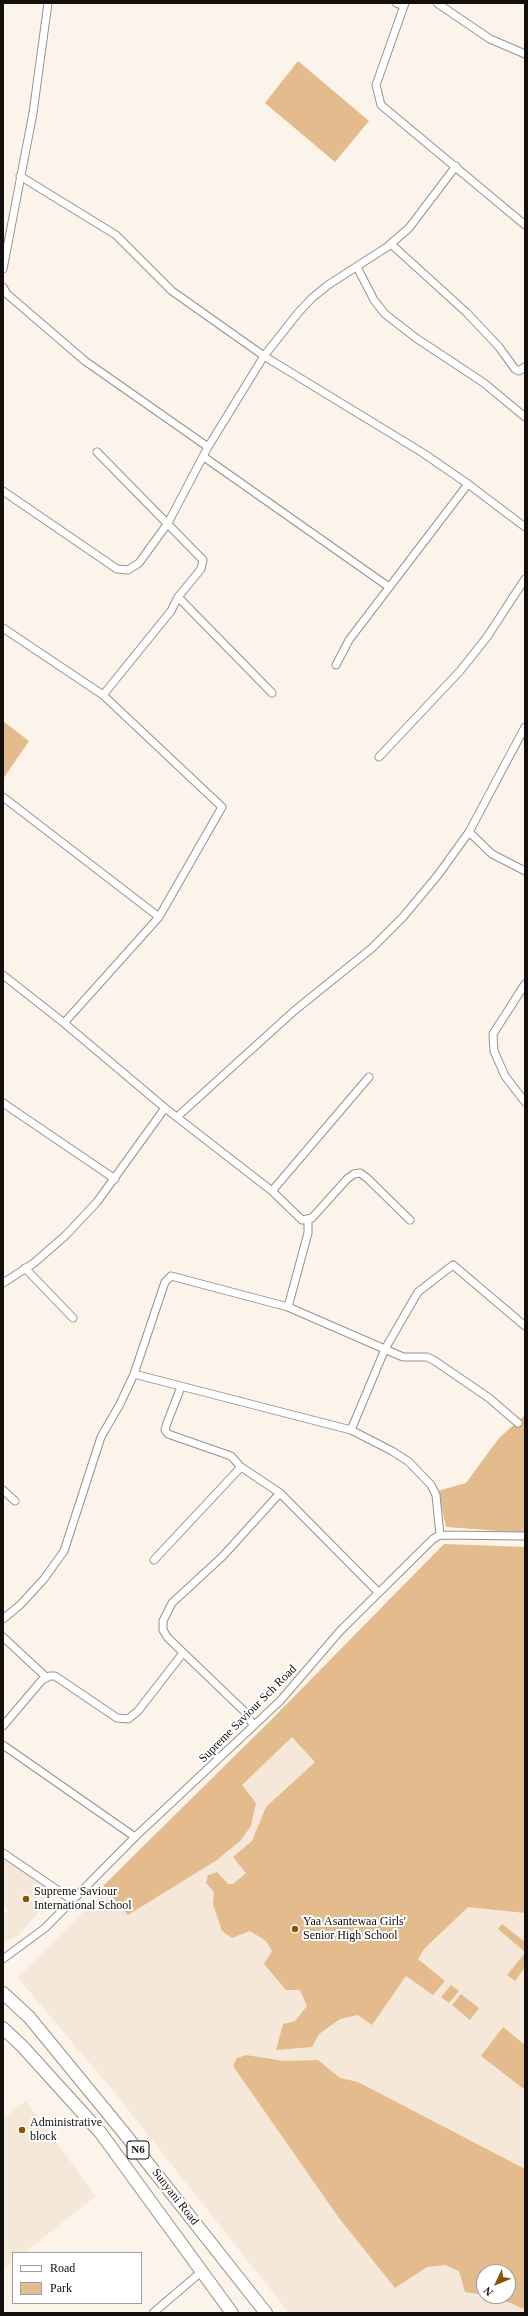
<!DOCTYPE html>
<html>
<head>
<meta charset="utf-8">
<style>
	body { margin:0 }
	#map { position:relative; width:528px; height:2316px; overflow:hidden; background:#fcf4ea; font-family:Georgia,serif }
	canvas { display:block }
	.frame { position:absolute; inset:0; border:4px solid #120f0c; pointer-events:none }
	.legend { position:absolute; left:12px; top:2252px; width:130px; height:52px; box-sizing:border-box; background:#fff; border:1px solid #a09f9e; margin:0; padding:5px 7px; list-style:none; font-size:12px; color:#120f0c }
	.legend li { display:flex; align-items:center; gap:8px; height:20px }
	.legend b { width:20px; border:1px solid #a09f9e }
	.north { position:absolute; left:476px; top:2264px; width:40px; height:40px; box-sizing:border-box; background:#fff; border:1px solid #a09f9e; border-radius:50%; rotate:226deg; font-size:11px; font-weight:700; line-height:16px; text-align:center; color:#120f0c }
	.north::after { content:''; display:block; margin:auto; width:14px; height:18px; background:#850; clip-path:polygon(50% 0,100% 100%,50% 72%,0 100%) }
</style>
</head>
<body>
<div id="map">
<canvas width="528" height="2316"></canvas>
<div class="frame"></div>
<ul class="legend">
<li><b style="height:5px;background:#fff"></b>Road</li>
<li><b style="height:11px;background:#e3bb8c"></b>Park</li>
</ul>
<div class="north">N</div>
</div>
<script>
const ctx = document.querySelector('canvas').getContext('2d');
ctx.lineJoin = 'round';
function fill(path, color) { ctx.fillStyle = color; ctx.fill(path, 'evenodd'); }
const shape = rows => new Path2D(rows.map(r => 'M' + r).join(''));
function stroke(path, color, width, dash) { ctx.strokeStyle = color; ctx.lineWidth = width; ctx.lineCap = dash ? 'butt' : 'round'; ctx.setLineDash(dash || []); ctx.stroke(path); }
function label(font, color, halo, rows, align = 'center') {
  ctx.font = font + ' Georgia,serif'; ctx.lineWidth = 4; ctx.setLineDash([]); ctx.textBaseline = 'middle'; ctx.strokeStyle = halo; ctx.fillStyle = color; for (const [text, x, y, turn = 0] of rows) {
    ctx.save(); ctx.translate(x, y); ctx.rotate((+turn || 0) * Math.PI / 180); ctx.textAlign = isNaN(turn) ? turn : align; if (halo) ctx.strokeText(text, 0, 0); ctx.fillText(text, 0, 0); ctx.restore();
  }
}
fill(shape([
	[444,1544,525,1547,525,2313,289,2313,114,2092,18,1978],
	[484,2272,508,2272,508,2296,484,2296],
	[3,1856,55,1893,19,1935,3,1943,3,1916,8,1909,3,1905],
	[26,2101,96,2196,24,2253,13,2253,13,2261,3,2269,3,2119]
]), '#f6e8d8');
fill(shape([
	[298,61,369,121,335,162,265,103],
	[3,721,29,741,3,779],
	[525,1415,525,1533,446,1527,438,1491,466,1483,499,1438],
	[444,1544,525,1547,525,1913,468,1907,424,1949,418,1959,445,1981,433,1995,406,1976,372,2025,358,2015,340,2019,319,2034,312,2047,276,2050,283,2024,295,2021,307,2006,300,1990,286,1990,264,1964,272,1951,266,1941,250,1931,232,1938,222,1931,213,1904,214,1892,206,1883,208,1875,217,1872,228,1884,233,1884,246,1873,233,1857,252,1841,266,1807,315,1762,292,1737,242,1785,256,1803,251,1826,240,1841,217,1860,128,1915,103,1886,274,1717],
	[502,1924,525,1942,525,1952,498,1929],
	[525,1953,525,1967,515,1981,507,1975],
	[451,1985,459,1991,449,2003,441,1997],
	[461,1994,479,2008,470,2020,452,2005],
	[503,2027,525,2045,525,2090,481,2056],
	[246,2055,284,2061,318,2060,340,2078,358,2082,525,2169,525,2306,523,2309,511,2303,501,2301,495,2304,486,2296,508,2296,508,2272,484,2272,484,2295,465,2292,459,2271,445,2265,427,2267,395,2288,339,2218,233,2066,237,2058]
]), '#e3bb8c');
const street = shape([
	[396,3,404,6],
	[405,3,376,85,381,105,525,225],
	[437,3,490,39,525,54],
	[20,176,116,235,172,291,264,356,423,453,468,484,525,527],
	[391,244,467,313,499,347,515,369,519,371,525,367],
	[357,267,374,300,385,314,416,338,484,383,525,417],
	[3,269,33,113,48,3],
	[3,287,7,294,85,361,208,447],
	[97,452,203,560,201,569,178,597,171,611,103,695],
	[204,457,389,587],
	[3,491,117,569,128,570,139,563,168,523,208,447,264,356,298,313,312,298,328,285,387,247,409,228,456,166],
	[178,597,272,693],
	[3,628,103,695,222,807,159,917,64,1023],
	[336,665,349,640,468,484],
	[379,757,460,671,487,637,525,579],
	[3,797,159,917],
	[469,832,492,854,525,871],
	[3,975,64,1023,165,1108,272,1191,302,1220,312,1218,347,1179,354,1174,360,1173,367,1178,410,1220],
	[525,984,493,1034,494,1051,505,1076,525,1102],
	[3,1103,115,1179],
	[177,1117,294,1011,372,948,403,917,438,875,469,832,525,727],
	[272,1191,369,1077],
	[25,1268,73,1318],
	[3,1283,34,1263,66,1235,97,1202,165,1108],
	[288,1307,308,1233,308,1219],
	[134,1374,351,1430,392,1451,409,1462,431,1485,436,1495,440,1535],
	[181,1387,167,1423,165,1430,168,1434,231,1456,241,1467,280,1493,378,1592],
	[351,1430,385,1349,418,1292,453,1265,525,1326],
	[3,1490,15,1501],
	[154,1560,241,1467],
	[3,1619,20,1605,44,1579,64,1551,101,1437,120,1404,134,1374,165,1282,171,1276,288,1307,403,1357,427,1357,435,1361,489,1398,518,1423],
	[3,1637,46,1677],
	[253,1725,245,1712,168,1638,163,1630,163,1621,172,1603,223,1556,280,1493],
	[3,1726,42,1680,50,1676,55,1676,117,1718,128,1719,138,1711,183,1653],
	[3,1745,135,1837],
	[3,1853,72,1900],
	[3,1959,45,1928,135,1837,280,1701,340,1631,433,1539,440,1535,525,1536],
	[153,2313,201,2272]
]);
const primary = shape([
	[3,1993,29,2017,124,2133,266,2313],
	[3,2028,23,2047,100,2132,232,2313]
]);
stroke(street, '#999289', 9);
stroke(primary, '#999289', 14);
stroke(street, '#fff', 7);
stroke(primary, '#fff', 12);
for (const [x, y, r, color] of [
	[26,1899,4,"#850"],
	[295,1929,4,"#850"],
	[22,2130,4,"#850"]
]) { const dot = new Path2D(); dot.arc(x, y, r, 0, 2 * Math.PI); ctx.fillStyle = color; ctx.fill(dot); stroke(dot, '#fff', 1.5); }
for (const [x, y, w] of [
	[138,2150,22]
]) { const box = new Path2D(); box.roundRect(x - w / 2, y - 9, w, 18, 3); ctx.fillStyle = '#fff'; ctx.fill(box); stroke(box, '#120f0c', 1); }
label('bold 11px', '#120f0c', null, [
	["N6",138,2150]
]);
label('12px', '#120f0c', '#fff', [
	["Supreme Saviour Sch Road",248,1714,-45],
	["Sunyani Road",175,2197,52]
]);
label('12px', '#120f0c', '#fff', [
	["Supreme Saviour",34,1892],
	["International School",34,1906],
	["Yaa Asantewaa Girls'",303,1922],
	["Senior High School",303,1936],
	["Administrative",30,2123],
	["block",30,2137]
], 'left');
</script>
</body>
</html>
